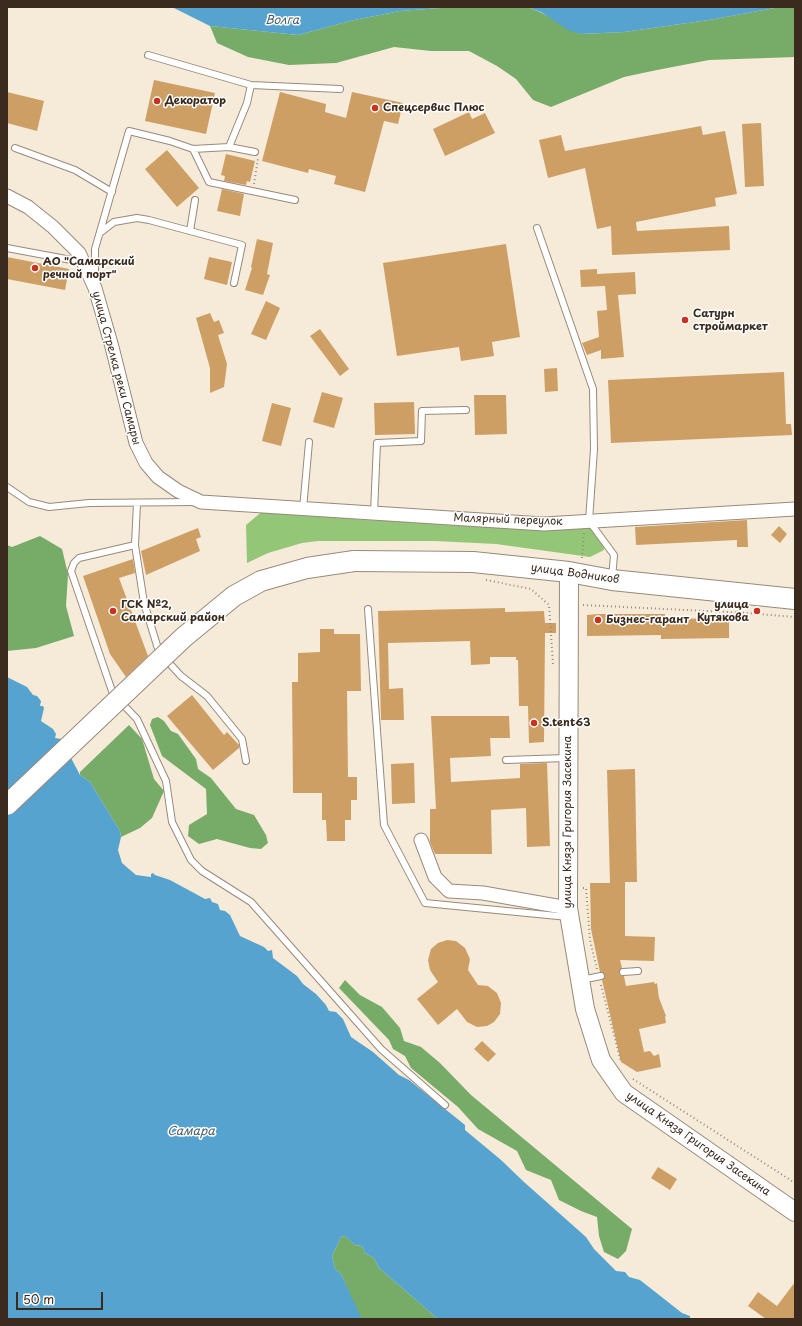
<!DOCTYPE html>
<html>
<head>
<meta charset="utf-8">
<style>
	body { margin:0 }
	#map { position:relative; width:802px; height:1326px; overflow:hidden; background:#f6ebd8; font-family:"Playpen Sans",sans-serif }
	canvas { display:block }
	.frame { position:absolute; inset:0; border:8px solid #3b2a1e; pointer-events:none }
	.scale { position:absolute; left:16px; top:1292px; width:87px; height:18px; box-sizing:border-box; border:2px solid #3b2a1e; border-top:0; padding-left:5px; font-size:12px; line-height:14px; white-space:nowrap; color:#3b2a1e; -webkit-text-stroke:3px #fff; paint-order:stroke }
</style>
</head>
<body>
<div id="map">
<canvas width="802" height="1326"></canvas>
<div class="frame"></div>
<div class="scale">50 m</div>
</div>
<script>
const ctx = document.querySelector('canvas').getContext('2d');
ctx.lineJoin = 'round';
function fill(path, color) { ctx.fillStyle = color; ctx.fill(path, 'evenodd'); }
const shape = rows => new Path2D(rows.map(r => 'M' + r).join(''));
function stroke(path, color, width, dash) { ctx.strokeStyle = color; ctx.lineWidth = width; ctx.lineCap = dash ? 'butt' : 'round'; ctx.setLineDash(dash || []); ctx.stroke(path); }
function label(font, color, halo, rows, align = 'center') {
  ctx.font = font + ' "Playpen Sans",sans-serif'; ctx.lineWidth = 3; ctx.setLineDash([]); ctx.textBaseline = 'middle'; ctx.strokeStyle = halo; ctx.fillStyle = color; for (const [text, x, y, turn = 0] of rows) {
    ctx.save(); ctx.translate(x, y); ctx.rotate((+turn || 0) * Math.PI / 180); ctx.textAlign = isNaN(turn) ? turn : align; if (halo) ctx.strokeText(text, 0, 0); ctx.fillText(text, 0, 0); ctx.restore();
  }
}
fill(shape([
	[264,510,302,512,364,520,442,522,572,520,590,528,603,540,604,550,590,557,496,544,435,541,318,541,302,543,268,553,247,563,246,525]
]), '#93c677');
fill(shape([
	[453,7,527,7,540,12,581,34,624,32,709,20,780,7,795,8,795,57,709,60,657,70,624,77,551,107,533,100,516,79,497,66,469,51,431,51,394,47,336,63,289,65,248,57,217,43,210,26,298,35,354,20,400,11],
	[40,536,62,549,68,574,66,606,74,636,36,648,7,651,7,545,12,547],
	[158,717,164,721,171,731,178,734,196,759,198,769,211,778,236,809,254,815,266,835,268,843,261,849,250,848,217,839,199,844,188,836,189,825,207,814,206,789,162,756,150,725,152,719],
	[129,725,142,739,154,779,164,791,152,818,140,828,121,837,120,831,90,782,80,775,80,772],
	[345,980,360,995,382,1007,400,1028,404,1041,421,1047,440,1063,471,1095,632,1229,626,1251,618,1259,604,1252,599,1236,597,1217,581,1211,559,1200,551,1180,526,1170,517,1151,478,1129,458,1107,411,1068,405,1056,393,1049,389,1040,339,988],
	[345,1236,355,1245,362,1246,365,1253,374,1258,379,1268,438,1319,360,1318,341,1274,335,1269,332,1256,341,1237]
]), '#76ab68');
fill(shape([
	[172,7,453,7,400,11,354,20,298,35,210,26],
	[527,7,780,7,709,20,624,32,581,34,568,30,541,12],
	[7,677,27,687,33,695,37,696,41,701,40,706,43,706,44,708,41,721,53,729,56,734,55,738,61,739,80,775,90,782,120,831,121,837,118,850,122,863,136,875,151,877,151,874,153,873,155,875,170,880,205,899,210,898,212,902,218,904,220,910,225,911,230,915,240,936,264,947,268,951,272,950,273,958,297,976,303,984,316,994,326,1005,329,1011,336,1012,343,1019,351,1037,373,1052,399,1075,409,1080,465,1125,465,1130,501,1160,524,1182,586,1237,594,1249,616,1271,625,1272,629,1277,640,1280,682,1313,690,1316,690,1319,438,1319,379,1268,374,1258,365,1253,362,1246,355,1245,345,1236,341,1237,332,1256,335,1269,341,1274,362,1319,7,1319]
]), '#55a3ce');
fill(shape([
	[154,80,215,93,206,134,145,121],
	[7,92,44,101,37,131,7,123],
	[280,92,326,104,325,112,346,118,352,92,403,103,398,124,384,121,365,192,334,184,336,176,309,169,308,173,262,161],
	[469,112,472,119,485,113,495,133,445,156,433,129],
	[761,123,764,186,745,187,742,124],
	[701,126,703,135,725,131,737,194,715,198,716,206,636,222,637,231,729,226,730,250,612,255,611,226,597,229,585,168,548,178,539,140,561,135,565,151],
	[167,150,199,188,177,207,145,169],
	[226,154,255,161,250,182,247,181,246,185,224,181,225,176,221,175],
	[222,189,244,194,240,216,217,211],
	[257,239,273,243,267,274,270,275,263,295,245,290,252,268,251,267],
	[506,244,520,337,492,342,494,356,461,361,459,347,397,356,383,263],
	[7,257,69,269,65,290,7,279],
	[209,257,232,262,227,285,204,279],
	[597,269,597,274,635,272,636,294,618,295,624,357,601,359,601,350,587,355,582,343,599,337,597,311,607,310,605,286,581,287,580,270],
	[266,301,280,308,266,340,251,334],
	[210,313,214,322,219,320,224,333,218,335,227,364,224,387,210,393,210,368,196,318],
	[320,329,349,369,340,376,310,336],
	[557,368,558,391,545,392,544,369],
	[784,372,786,424,791,424,792,435,611,443,608,380],
	[322,392,343,398,334,428,313,422],
	[474,395,506,395,507,434,475,435],
	[414,402,415,434,375,435,374,403],
	[272,403,291,408,281,446,262,441],
	[747,520,748,547,737,547,737,540,636,545,635,527],
	[779,526,787,534,780,543,771,535],
	[198,528,201,537,196,539,200,551,146,575,141,551],
	[133,559,135,573,119,578,148,656,126,677,110,654,83,576],
	[505,608,505,612,544,611,545,623,556,623,556,633,545,633,544,742,529,743,528,706,519,706,518,660,516,660,516,657,490,657,490,664,471,665,470,641,388,643,389,689,403,688,404,720,381,720,378,611],
	[598,614,665,614,665,619,729,618,729,638,661,639,661,635,587,636,587,615],
	[320,629,334,629,334,634,360,634,361,691,347,691,348,777,357,777,357,800,351,800,351,820,345,820,345,841,327,841,326,820,322,820,322,793,293,793,292,682,298,682,298,653,320,652],
	[192,695,224,735,227,732,239,745,239,748,213,770,167,716],
	[431,716,509,716,510,738,490,738,491,756,450,758,451,782,520,778,520,764,547,763,550,846,527,847,526,808,491,810,492,854,435,854,430,842,430,809,436,809],
	[414,763,415,803,392,804,391,764],
	[635,769,637,882,625,882,625,936,655,937,654,961,620,960,622,968,619,973,621,976,624,976,626,986,654,982,655,984,657,983,659,998,666,1016,665,1017,666,1023,639,1029,644,1052,650,1051,654,1056,659,1054,661,1067,637,1072,621,1062,602,980,605,975,600,972,591,929,590,883,610,883,607,770],
	[447,940,456,941,465,948,470,959,468,970,478,985,488,986,497,993,501,1003,500,1014,494,1022,487,1026,477,1027,467,1022,457,1009,438,1025,417,999,438,982,430,970,428,960,431,949,438,943],
	[482,1041,496,1054,488,1062,474,1049],
	[658,1167,677,1179,670,1190,651,1178],
	[795,1282,795,1319,766,1319,748,1306,758,1292,777,1306]
]), '#cd9f65');
const lane = shape([
	[148,55,251,85,340,89],
	[229,147,255,152],
	[15,148,75,170,112,192],
	[193,149,209,182,295,200],
	[537,228,593,389,594,449,589,521,614,555,612,578],
	[190,231,195,200],
	[101,232,114,222,137,218,149,220,242,245,234,283],
	[7,248,82,262],
	[95,280,95,249,129,131,170,141,193,149,229,147,247,103,251,85],
	[7,487,29,502,49,507,89,503,194,502],
	[137,503,135,545,79,558,74,563,71,571,113,694,137,719,166,781,172,822,191,860,202,871,251,902,381,1049,445,1105],
	[303,509,309,442],
	[374,513,377,443,421,441,422,411,466,410],
	[135,545,144,603,159,652,181,676,207,696,242,739,246,761],
	[368,609,384,825,425,903,568,917],
	[506,760,566,758],
	[623,972,638,971],
	[581,980,601,976]
]);
const street = shape([
	[7,196,28,207,53,227,79,253,95,288,112,347,136,443,146,463,158,477,178,491,201,502,544,524,795,509],
	[421,840,435,877,449,891,483,893,568,908]
]);
const secondary = shape([
	[569,572,568,908,585,1009,601,1060,624,1093,795,1212]
]);
const primary = shape([
	[354,561,473,562,569,572,612,580,795,599]
]);
stroke(lane, '#988a7b', 8);
stroke(street, '#988a7b', 15);
stroke(secondary, '#988a7b', 20);
stroke(primary, '#988a7b', 22);
stroke(shape([
	[254,184,258,159],
	[582,558,584,532],
	[486,580,531,589,549,605,553,664],
	[583,605,747,613,795,617],
	[583,888,586,888,590,940,597,969],
	[601,985,621,1062],
	[633,1079,795,1183],
	[7,1262,9,1266]
]), '#988a7b', 2, [1, 3]);
stroke(lane, '#fff', 6);
stroke(street, '#fff', 13);
stroke(secondary, '#fff', 18);
stroke(primary, '#fff', 20);
const primaryBridge = shape([
	[7,805,184,637,234,596,261,581,307,568,354,561]
]);
stroke(primaryBridge, '#988a7b', 22, []);
stroke(primaryBridge, '#fff', 20);
for (const [x, y, r, color] of [
	[157,101,4,"#c8321e"],
	[375,108,4,"#c8321e"],
	[35,268,4,"#c8321e"],
	[685,320,4,"#c8321e"],
	[113,611,4,"#c8321e"],
	[757,611,4,"#c8321e"],
	[598,620,4,"#c8321e"],
	[534,723,4,"#c8321e"]
]) { const dot = new Path2D(); dot.arc(x, y, r, 0, 2 * Math.PI); ctx.fillStyle = color; ctx.fill(dot); stroke(dot, '#fff', 1.5); }
label('bold 11px', '#3b2a1e', '#fff', [
	["Декоратор",165,101],
	["Спецсервис Плюс",383,108],
	["АО \"Самарский",43,262],
	["речной порт\"",43,275],
	["Сатурн",693,314],
	["строймаркет",693,327],
	["ГСК №2,",121,605],
	["Самарский район",121,618],
	["улица",749,605,"right"],
	["Кутякова",749,618,"right"],
	["Бизнес-гарант",606,620],
	["S.tent63",542,723]
], 'left');
label('11px', '#3b2a1e', '#fff', [
	["улица Стрелка реки Самары",116,368,75],
	["Малярный переулок",508,520,2],
	["улица Водников",575,574,8],
	["улица Князя Григория Засекина",568,822,-90],
	["улица Князя Григория Засекина",698,1144,35]
]);
label('italic 12px', '#47606d', '#fff', [
	["Волга",282,21],
	["Самара",191,1132]
]);
</script>
</body>
</html>
